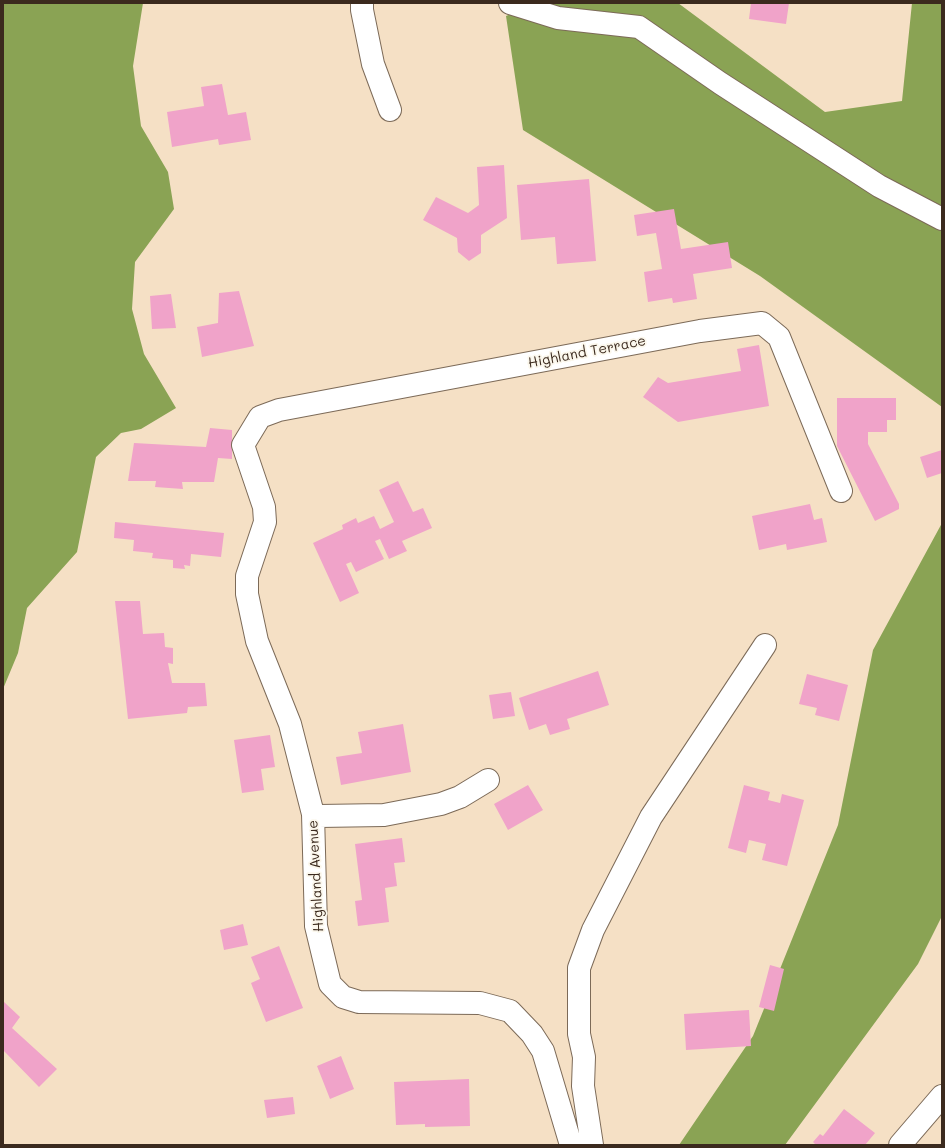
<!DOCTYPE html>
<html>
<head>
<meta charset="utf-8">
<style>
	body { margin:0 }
	#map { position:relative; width:945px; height:1148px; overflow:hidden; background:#f5e0c5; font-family:Mali,sans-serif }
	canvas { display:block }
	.frame { position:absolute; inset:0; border:4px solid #3b2a1e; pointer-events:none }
</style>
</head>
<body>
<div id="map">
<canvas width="945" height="1148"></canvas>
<div class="frame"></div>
</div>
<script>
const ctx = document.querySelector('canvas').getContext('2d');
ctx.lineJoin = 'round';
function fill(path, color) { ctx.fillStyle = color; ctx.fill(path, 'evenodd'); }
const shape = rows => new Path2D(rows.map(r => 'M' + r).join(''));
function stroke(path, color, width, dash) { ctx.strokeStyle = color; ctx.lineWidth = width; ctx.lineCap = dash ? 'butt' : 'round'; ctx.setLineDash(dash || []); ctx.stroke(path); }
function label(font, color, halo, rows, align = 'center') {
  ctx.font = font + ' Mali,sans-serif'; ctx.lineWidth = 3.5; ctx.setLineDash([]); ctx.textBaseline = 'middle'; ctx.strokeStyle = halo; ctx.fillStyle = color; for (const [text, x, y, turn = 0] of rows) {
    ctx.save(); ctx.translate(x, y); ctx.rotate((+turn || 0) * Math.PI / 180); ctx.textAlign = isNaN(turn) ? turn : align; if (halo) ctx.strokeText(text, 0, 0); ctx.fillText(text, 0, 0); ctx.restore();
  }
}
fill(shape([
	[3,3,143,3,133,66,141,126,168,172,174,209,135,262,132,309,144,354,176,408,141,429,121,433,96,457,77,552,27,608,18,653,3,689],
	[537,3,678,3,825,112,902,101,912,3,942,3,942,407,760,276,523,130,506,16],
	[942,523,942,916,918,964,785,1145,679,1145,753,1036,838,825,873,650]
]), '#8aa354');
fill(shape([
	[751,3,789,3,786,24,749,19],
	[222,84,228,115,246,112,251,140,219,145,218,139,172,147,167,112,204,106,201,87],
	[504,165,507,218,481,235,481,253,469,261,458,252,457,238,423,220,436,197,468,213,479,205,477,167],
	[589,179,596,261,557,264,555,237,521,240,517,185],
	[674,209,681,249,728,242,732,268,693,274,697,299,673,303,672,298,648,302,644,272,662,269,656,233,637,236,634,215],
	[239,291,254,346,202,357,197,327,218,323,219,293],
	[171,294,176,328,152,329,150,296],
	[759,345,769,406,678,422,643,397,658,377,668,383,741,371,737,349],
	[837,398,896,398,896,420,887,420,887,432,868,432,868,444,899,504,899,509,875,521,837,446],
	[210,428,232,430,232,459,218,458,214,482,182,482,183,489,155,487,156,481,128,481,134,443,206,447],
	[942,450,942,473,927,478,920,457],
	[398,481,413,512,423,508,432,528,402,541,407,551,389,559,380,539,375,541,384,559,356,572,351,562,346,564,359,593,340,602,313,543,343,529,342,525,356,518,358,523,374,516,380,529,394,522,379,490],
	[810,504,814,520,822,518,827,542,787,550,786,544,759,550,752,516],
	[115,522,224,533,221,557,191,554,190,566,184,565,185,569,173,568,173,560,152,558,153,553,133,551,134,540,114,538],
	[115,601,140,601,143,634,164,633,165,647,173,648,173,664,168,663,172,683,205,683,207,706,188,707,187,713,128,719],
	[598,671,609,705,567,719,570,729,550,735,546,724,529,730,519,698],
	[807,674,848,685,839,721,815,715,817,708,799,704],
	[511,692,515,716,493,719,489,695],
	[403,724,411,772,341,785,336,757,362,753,358,732],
	[270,735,275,767,261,769,264,790,242,793,234,740],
	[528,785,543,810,508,830,494,804],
	[744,785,770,792,768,800,780,803,782,794,804,800,787,866,762,860,766,844,749,840,746,853,728,848],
	[402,838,405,862,394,863,397,886,385,888,389,922,358,926,355,901,362,900,355,844],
	[243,924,248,945,224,950,220,930],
	[279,946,303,1008,266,1022,251,983,260,979,251,957],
	[770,965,784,969,774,1011,759,1007],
	[3,1001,20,1017,12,1028,57,1069,39,1087,3,1050],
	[749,1010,751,1046,686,1050,684,1014],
	[341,1056,354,1089,330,1099,317,1066],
	[469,1079,470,1126,425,1127,425,1124,396,1125,394,1082],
	[293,1097,295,1114,267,1118,264,1100],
	[844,1109,875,1133,865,1145,816,1145,813,1142,820,1134,823,1136]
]), '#f0a3c9');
const minor = shape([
	[362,3,362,10,373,64,390,110],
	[510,3,558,18,639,27,720,83,879,186,942,219],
	[313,814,319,816,384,815,441,804,460,797,488,780],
	[571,1145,543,1051,532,1034,510,1011,480,1003,359,1002,343,997,330,984,316,926,313,814,290,724,257,641,247,594,247,576,265,522,264,507,243,445,260,417,279,410,700,331,762,323,779,337,841,491],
	[592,1145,583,1086,584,1057,579,1034,579,968,593,930,651,817,765,645],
	[900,1145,942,1096]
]);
stroke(minor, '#7c6a58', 24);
stroke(minor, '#fff', 22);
label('14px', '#3b2a1e', '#fbf7ec', [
	["Highland Terrace",587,352,-11],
	["Highland Avenue",316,876,-93]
]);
</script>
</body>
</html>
